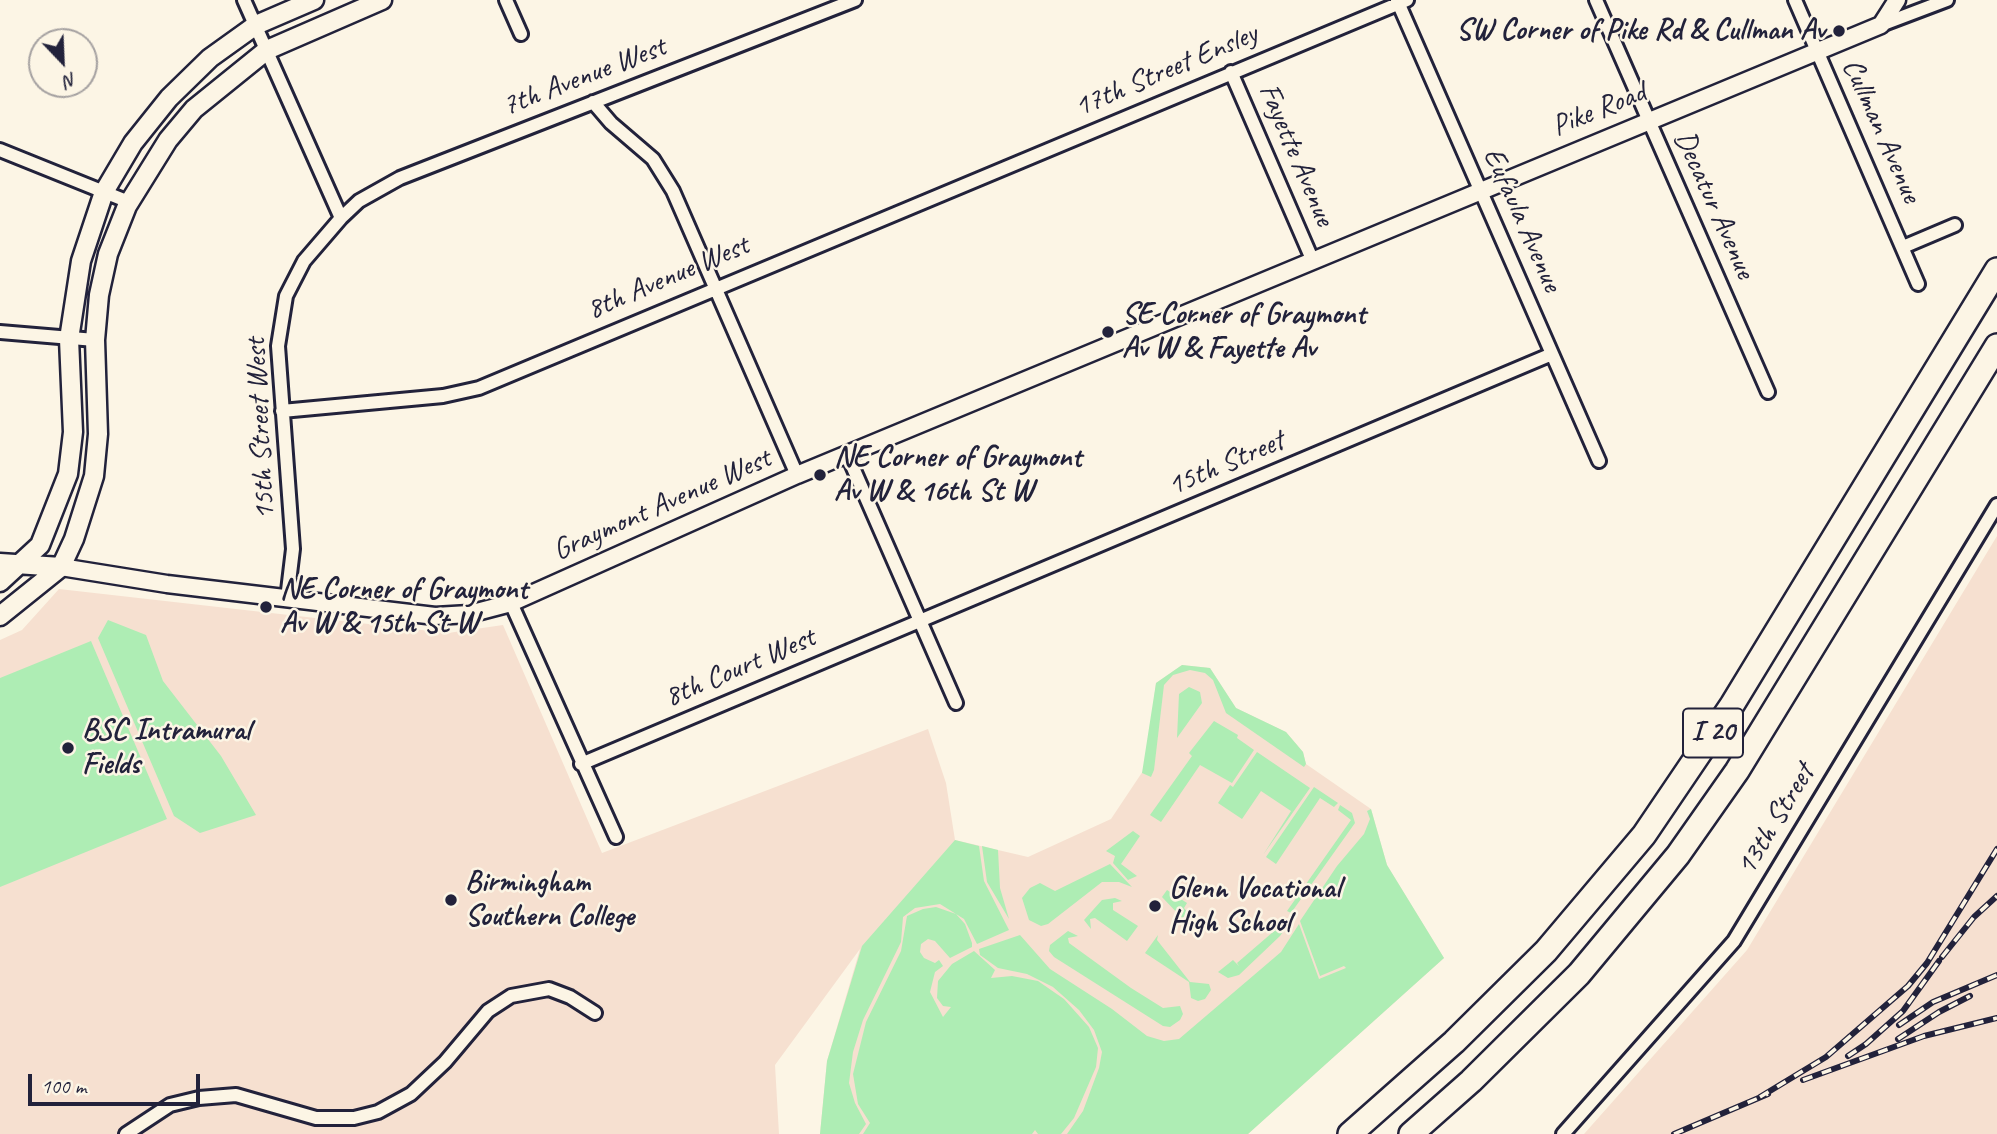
<!DOCTYPE html>
<html>
<head>
<meta charset="utf-8">
<style>
	body { margin:0 }
	#map { position:relative; width:1997px; height:1134px; overflow:hidden; background:#fcf5e5; font-family:Caveat,sans-serif }
	canvas { display:block }
	.north { position:absolute; left:28px; top:28px; width:70px; height:70px; box-sizing:border-box; background:#fcf5e5; border:2px solid #a5a1a1; border-radius:50%; rotate:157deg; font-size:19px; font-weight:700; line-height:28px; text-align:center; color:#22223b }
	.north::after { content:''; display:block; margin:auto; width:24px; height:32px; background:#22223b; clip-path:polygon(50% 0,100% 100%,50% 72%,0 100%) }
	.scale { position:absolute; left:28px; top:1074px; width:172px; height:32px; box-sizing:border-box; border:4px solid #22223b; border-top:0; padding-left:9px; font-size:21px; line-height:24px; white-space:nowrap; color:#22223b; -webkit-text-stroke:5px #fcf5e5; paint-order:stroke }
</style>
</head>
<body>
<div id="map">
<canvas width="1997" height="1134"></canvas>
<div class="north">N</div>
<div class="scale">100 m</div>
</div>
<script>
const ctx = document.querySelector('canvas').getContext('2d');
ctx.lineJoin = 'round';
function fill(path, color) { ctx.fillStyle = color; ctx.fill(path, 'evenodd'); }
const shape = rows => new Path2D(rows.map(r => 'M' + r).join(''));
function stroke(path, color, width, dash) { ctx.strokeStyle = color; ctx.lineWidth = width; ctx.lineCap = dash ? 'butt' : 'round'; ctx.setLineDash(dash || []); ctx.stroke(path); }
function label(font, color, halo, rows, align = 'center') {
  ctx.font = font + ' Caveat,sans-serif'; ctx.lineWidth = 5; ctx.setLineDash([]); ctx.textBaseline = 'middle'; ctx.strokeStyle = halo; ctx.fillStyle = color; for (const [text, x, y, turn = 0] of rows) {
    ctx.save(); ctx.translate(x, y); ctx.rotate((+turn || 0) * Math.PI / 180); ctx.textAlign = isNaN(turn) ? turn : align; if (halo) ctx.strokeText(text, 0, 0); ctx.fillText(text, 0, 0); ctx.restore();
  }
}
fill(shape([
	[1997,536,1997,1134,1584,1134,1747,950],
	[59,589,448,633,503,625,602,853,928,729,946,783,955,840,1028,857,1111,819,1145,768,1156,683,1182,665,1210,668,1236,708,1286,732,1303,752,1306,764,1371,809,1387,865,1444,958,1248,1134,820,1134,827,1061,860,949,775,1065,779,1134,0,1134,0,640,22,630]
]), '#f6e0d0');
fill(shape([
	[108,620,146,635,163,681,221,756,256,815,200,833,174,816,98,638],
	[91,641,167,819,0,887,0,678],
	[1182,665,1210,668,1236,708,1286,732,1303,752,1306,764,1304,767,1226,713,1213,680,1205,673,1190,670,1173,675,1164,685,1154,770,1151,777,1142,773,1156,683],
	[1189,687,1200,692,1202,703,1177,738,1179,694],
	[1214,721,1238,735,1237,738,1254,750,1232,783,1200,765,1161,822,1150,815,1192,756,1189,753],
	[1257,752,1310,788,1263,855,1291,811,1261,791,1242,819,1218,803,1230,785,1233,787],
	[1314,787,1338,803,1334,807,1320,798,1276,864,1266,857],
	[1340,805,1352,813,1355,823,1291,913,1287,911,1351,820,1338,810],
	[1371,809,1387,865,1444,958,1248,1134,1067,1134,1083,1111,1099,1068,1102,1052,1094,1030,1079,1010,1053,987,1027,974,998,968,980,955,979,949,1020,935,1050,969,1112,1009,1147,1036,1164,1041,1179,1039,1281,952,1299,924,1319,979,1346,968,1344,966,1320,976,1300,921,1337,866,1364,834,1370,819,1367,811],
	[1133,831,1140,836,1121,864,1137,876,1128,880,1113,863,1115,856,1106,851],
	[955,840,979,846,984,881,1009,930,977,944,964,919,940,904,915,908,903,917,901,942,863,1020,853,1052,849,1083,855,1103,866,1124,859,1134,820,1134,827,1061,862,946],
	[982,846,998,850,1000,888,1009,919,987,882],
	[1110,864,1132,887,1119,882,1102,882,1048,924,1041,926,1029,920,1022,898,1030,888,1040,883,1055,891],
	[1167,890,1187,903,1184,908,1188,913,1182,918,1162,897],
	[1115,898,1122,901,1113,903,1113,910,1138,926,1127,941,1095,918,1090,919,1091,929,1084,920,1102,900],
	[936,907,956,914,965,924,972,943,972,947,950,958,935,941,928,939,921,944,920,952,924,958,935,963,939,960,943,966,935,972,930,992,943,1017,951,1007,943,1006,937,998,938,981,952,964,974,951,995,970,991,978,1012,976,1038,981,1064,999,1089,1027,1098,1048,1096,1067,1074,1118,1061,1134,1038,1134,1035,1130,1032,1134,863,1134,870,1123,858,1104,853,1074,866,1022,901,951,907,916,923,909],
	[1280,926,1285,929,1280,936,1239,975,1228,978,1218,972,1233,960,1239,966,1237,963],
	[1068,931,1078,936,1068,938,1069,943,1131,988,1163,1008,1180,1006,1183,1014,1180,1020,1170,1027,1163,1026,1054,957,1049,951,1050,945],
	[1158,935,1157,940,1190,982,1209,984,1211,990,1205,999,1198,1001,1191,998,1189,982,1145,953]
]), '#aeedb4');
const minor = shape([
	[244,0,341,218],
	[506,0,521,34],
	[1397,0,1599,461],
	[1596,0,1768,392],
	[1795,0,1918,284],
	[1881,25,1947,0],
	[1231,72,1312,259],
	[593,102,611,123,653,159,673,191,797,475],
	[0,150,129,202],
	[1903,247,1955,225],
	[0,332,95,340],
	[282,411,443,396,479,388,1407,0],
	[847,454,956,703],
	[287,599,293,549,278,346,286,296,304,261,341,218,359,201,400,178,855,0],
	[511,603,616,837],
	[581,764,1552,354],
	[126,1134,170,1105,199,1098,236,1095,316,1118,354,1118,378,1112,411,1094,445,1062,488,1011,511,996,549,989,570,997,595,1013],
	[1563,1134,1734,941,1997,505]
]);
const tertiary = shape([
	[61,567,167,584,435,616,469,614,511,603,797,475,1881,25,1897,0]
]);
const secondary = shape([
	[0,563,61,567],
	[0,582,40,545,68,474,73,432,69,339,81,261,104,192,133,143,169,98,210,58,256,25,314,0],
	[0,616,61,567,74,539,94,476,98,434,95,340,99,295,108,254,127,206,168,140,194,109,267,50,382,0]
]);
const motorway = shape([
	[1350,1134,1454,1042,1546,951,1644,835,1732,705,1997,270],
	[1411,1134,1471,1081,1579,974,1678,855,1737,771,1997,346]
]);
stroke(minor, '#22223b', 18);
stroke(tertiary, '#22223b', 21);
stroke(secondary, '#22223b', 23);
stroke(motorway, '#22223b', 28);
stroke(minor, '#fcf5e5', 12);
stroke(tertiary, '#fcf5e5', 16);
stroke(secondary, '#fcf5e5', 18);
stroke(motorway, '#fcf5e5', 23);
const rail = shape([
	[1942,957,1974,917,1997,896],
	[1899,1025,1933,1002,1997,975],
	[1898,1039,1939,1012,1970,996],
	[1848,1056,1866,1044,1903,1011,1939,961],
	[1803,1080,1924,1036,1997,1018],
	[1760,1097,1826,1057,1908,986,1927,963,1997,849],
	[1674,1134,1768,1094]
]);
stroke(rail, '#22223b', 6);
stroke(rail, '#fcf5e5', 3.5, [10]);
for (const [x, y, r, color] of [
	[1839,31,7,"#22223b"],
	[1108,332,7,"#22223b"],
	[820,475,7,"#22223b"],
	[266,607,7,"#22223b"],
	[68,748,7,"#22223b"],
	[451,900,7,"#22223b"],
	[1155,906,7,"#22223b"]
]) { const dot = new Path2D(); dot.arc(x, y, r, 0, 2 * Math.PI); ctx.fillStyle = color; ctx.fill(dot); stroke(dot, '#fcf5e5', 2.5); }
for (const [x, y, w] of [
	[1713,733,60]
]) { const box = new Path2D(); box.roundRect(x - w / 2, y - 24.5, w, 49, 5); ctx.fillStyle = '#fcf5e5'; ctx.fill(box); stroke(box, '#22223b', 2); }
label('bold 28px', '#22223b', null, [
	["I 20",1713,733]
]);
label('bold 30px', '#22223b', '#fcf5e5', [
	["SW Corner of Pike Rd & Cullman Av",1825,31,"right"],
	["SE Corner of Graymont",1122,315],
	["Av W & Fayette Av",1122,349],
	["NE Corner of Graymont",834,458],
	["Av W & 16th St W",834,492],
	["NE Corner of Graymont",280,590],
	["Av W & 15th St W",280,624],
	["BSC Intramural",82,731],
	["Fields",82,765],
	["Birmingham",465,883],
	["Southern College",465,917],
	["Glenn Vocational",1169,889],
	["High School",1169,923]
], 'left');
label('30px', '#22223b', '#fcf5e5', [
	["17th Street Ensley",1166,71,-23],
	["7th Avenue West",584,77,-21],
	["Pike Road",1599,110,-22],
	["Cullman Avenue",1881,131,66],
	["Fayette Avenue",1296,155,67],
	["Decatur Avenue",1714,205,66],
	["Eufaula Avenue",1522,220,66],
	["8th Avenue West",668,278,-23],
	["15th Street West",261,429,-93],
	["15th Street",1226,464,-23],
	["Graymont Avenue West",662,505,-24],
	["8th Court West",740,668,-23],
	["13th Street",1776,820,-59]
]);
</script>
</body>
</html>
